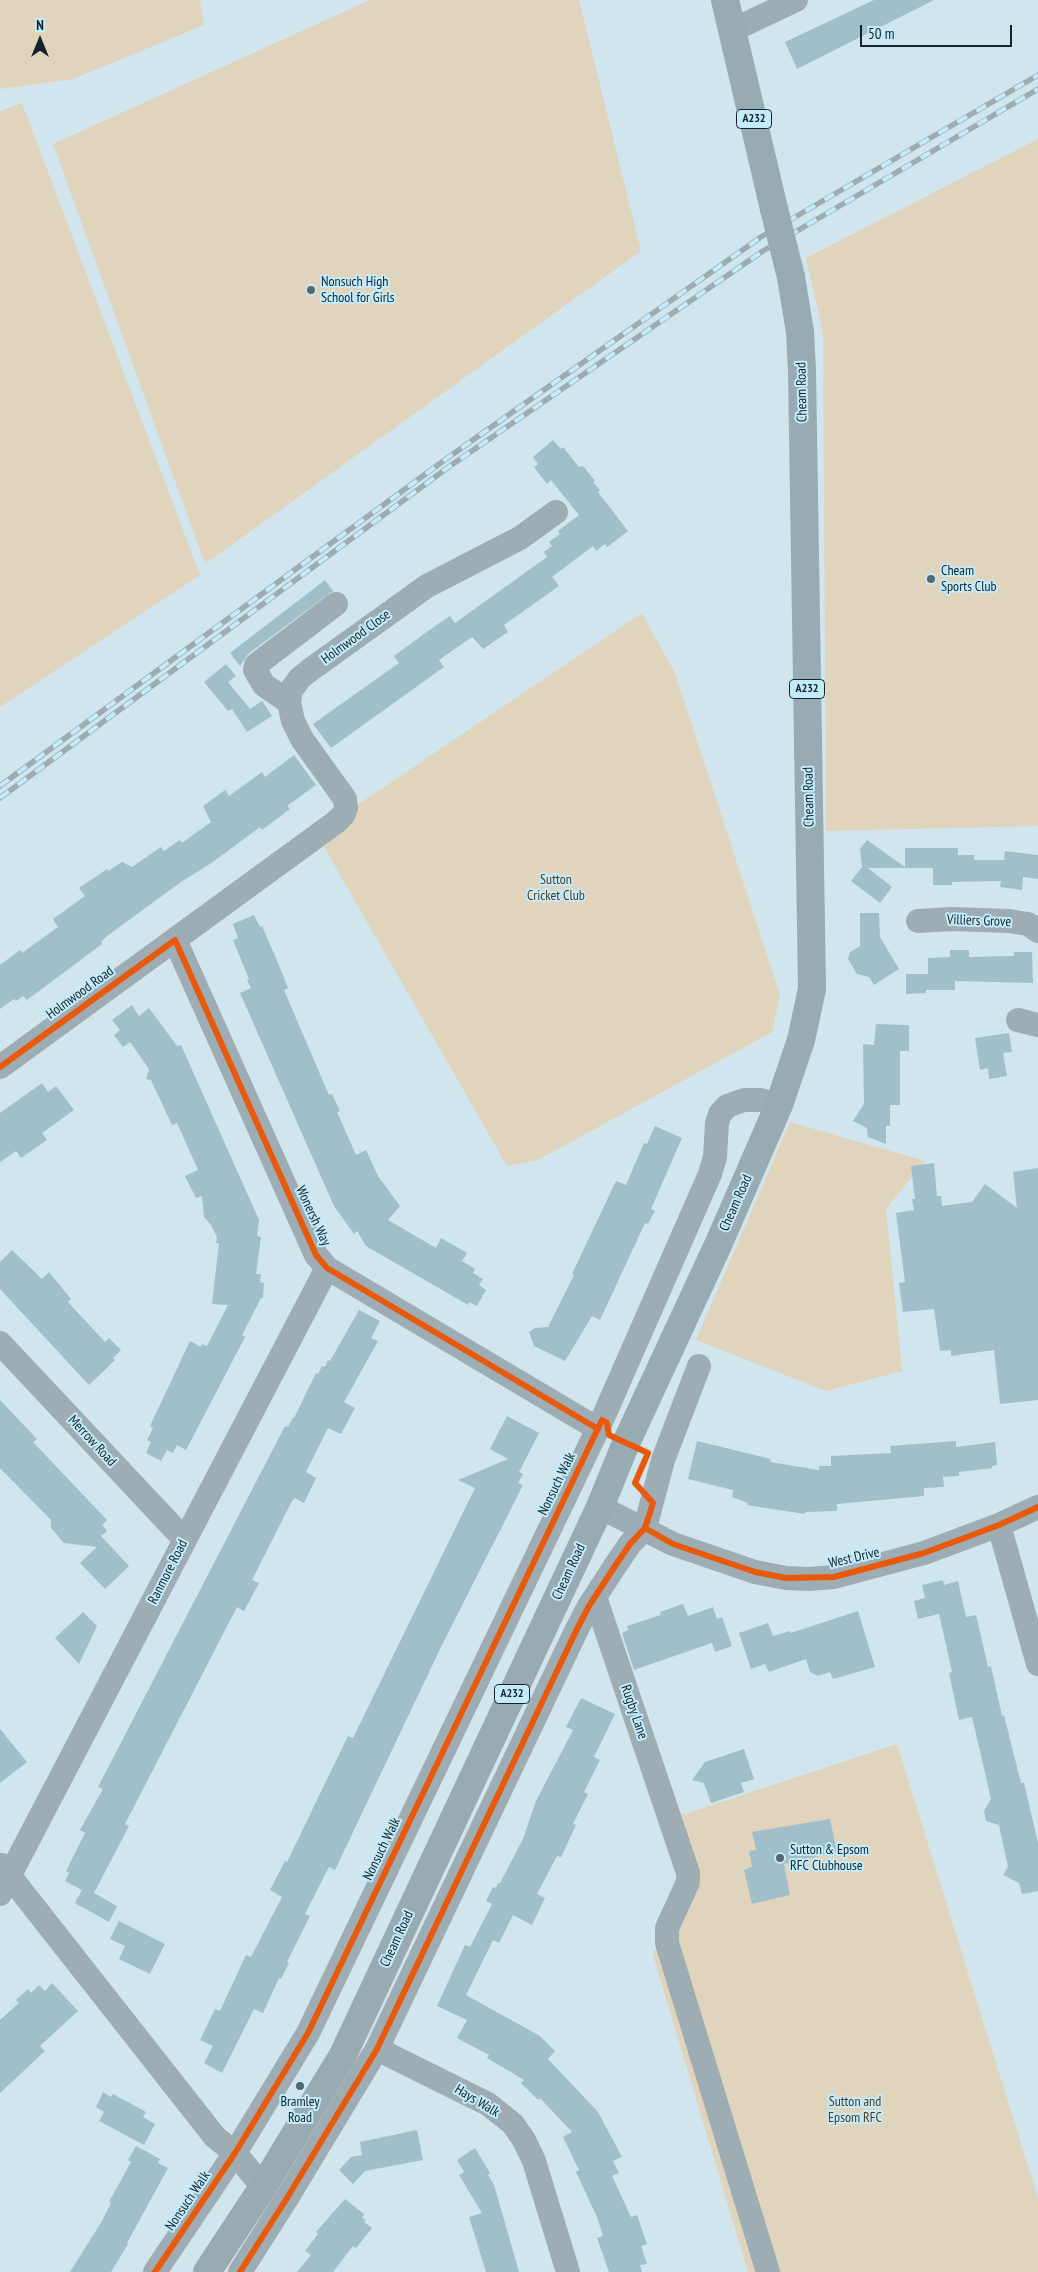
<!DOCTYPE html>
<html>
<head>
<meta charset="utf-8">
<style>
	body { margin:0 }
	#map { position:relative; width:1038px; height:2272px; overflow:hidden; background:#d0e5ee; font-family:"PT Sans Narrow",sans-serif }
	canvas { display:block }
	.north { position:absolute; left:15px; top:15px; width:50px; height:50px; -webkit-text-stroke:4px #c3ebfb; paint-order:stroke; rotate:0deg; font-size:14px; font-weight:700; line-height:20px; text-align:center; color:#14242a }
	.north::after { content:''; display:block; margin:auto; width:18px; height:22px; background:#14242a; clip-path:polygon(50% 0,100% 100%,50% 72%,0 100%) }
	.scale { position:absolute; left:860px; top:25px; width:152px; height:22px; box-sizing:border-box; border:2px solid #14242a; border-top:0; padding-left:6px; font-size:15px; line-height:18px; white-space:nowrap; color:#14242a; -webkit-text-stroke:4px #c3ebfb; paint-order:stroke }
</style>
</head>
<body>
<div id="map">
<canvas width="1038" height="2272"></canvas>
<div class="north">N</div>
<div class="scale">50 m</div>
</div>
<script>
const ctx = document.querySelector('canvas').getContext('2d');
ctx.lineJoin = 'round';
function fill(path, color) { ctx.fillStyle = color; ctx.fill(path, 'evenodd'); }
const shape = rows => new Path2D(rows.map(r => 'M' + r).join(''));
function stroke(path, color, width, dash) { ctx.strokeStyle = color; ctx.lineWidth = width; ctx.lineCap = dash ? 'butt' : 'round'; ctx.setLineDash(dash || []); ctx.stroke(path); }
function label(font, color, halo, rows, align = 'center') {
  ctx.font = font + ' "PT Sans Narrow",sans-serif'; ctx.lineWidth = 4; ctx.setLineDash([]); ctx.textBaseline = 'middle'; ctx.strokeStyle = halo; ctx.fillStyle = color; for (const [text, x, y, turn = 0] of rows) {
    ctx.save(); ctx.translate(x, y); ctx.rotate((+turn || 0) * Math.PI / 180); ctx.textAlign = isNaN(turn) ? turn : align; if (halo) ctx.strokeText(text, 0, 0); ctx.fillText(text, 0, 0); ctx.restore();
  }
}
fill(shape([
	[0,0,200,0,204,25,73,79,0,89],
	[370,0,579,0,641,251,205,564,53,144],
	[22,103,200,575,0,707,0,111],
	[1038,139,1038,826,826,831,823,333,806,258],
	[642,613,675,673,780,995,772,1032,538,1160,507,1166,317,835,344,814],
	[790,1122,925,1161,886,1209,902,1371,826,1391,696,1340],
	[897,1744,1038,2198,1038,2272,748,2272,653,1955,680,1893,665,1830,679,1816]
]), '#e0d4bd');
fill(shape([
	[874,0,934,0,797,69,785,42],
	[553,440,561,449,563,447,579,467,583,466,595,481,593,482,600,490,598,492,628,531,607,547,605,544,596,551,593,546,552,577,559,586,504,625,508,632,483,649,472,637,439,660,444,667,331,748,313,724,399,663,394,656,435,626,450,616,455,623,547,557,544,552,552,546,549,542,560,534,558,531,579,515,551,480,547,484,534,467,538,464,533,457],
	[325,580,333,591,248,654,240,666,230,653],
	[226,664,236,676,228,682,250,709,262,701,272,716,247,732,232,709,228,711,204,682],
	[294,755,316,785,287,806,290,809,262,830,260,827,213,862,181,882,107,936,101,942,102,944,27,1000,23,996,16,1001,14,999,0,1009,0,965,20,950,22,953,58,927,53,919,85,896,79,888,107,869,108,871,122,862,132,867,161,847,164,851,180,840,182,843,211,822,203,806,225,790,229,796,262,772,265,777],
	[867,840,905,867,905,848,958,848,958,855,974,855,974,860,1004,860,1005,851,1038,855,1038,879,1023,877,1022,890,1000,887,1001,881,952,882,952,885,933,885,933,868,868,868,892,887,880,903,851,881,862,867,860,849],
	[860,913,879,913,880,937,899,969,874,985,869,977,857,974,848,959,850,952,860,946],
	[254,915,260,927,262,926,276,958,288,988,284,990,329,1095,332,1094,340,1111,337,1112,356,1155,366,1150,378,1176,400,1206,388,1220,436,1248,441,1238,467,1253,462,1261,475,1269,473,1273,483,1279,479,1285,486,1290,477,1306,469,1302,468,1305,366,1246,357,1231,354,1234,334,1206,240,993,251,988,247,980,249,979,233,940,238,938,233,924],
	[950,950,969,950,969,957,1014,956,1014,952,1032,952,1033,983,955,981,955,990,926,990,926,993,906,994,906,974,928,974,928,958,950,957],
	[132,1005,139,1016,149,1008,177,1046,181,1045,259,1220,257,1236,261,1237,256,1274,261,1274,260,1282,264,1283,263,1298,261,1298,242,1335,245,1337,186,1450,177,1445,173,1453,167,1450,161,1461,146,1453,151,1442,147,1440,153,1428,150,1426,190,1341,201,1347,202,1344,207,1346,228,1305,212,1304,219,1243,216,1243,217,1237,211,1225,204,1217,202,1196,196,1198,185,1176,198,1170,177,1123,172,1125,151,1080,146,1079,149,1069,130,1042,123,1047,114,1035,120,1030,112,1020],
	[876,1024,909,1025,909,1051,900,1051,900,1105,890,1105,890,1126,886,1126,886,1144,868,1137,867,1128,853,1121,864,1104,863,1044,874,1045],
	[1009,1033,1012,1052,1003,1053,1007,1076,989,1079,988,1068,980,1070,975,1038],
	[42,1083,48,1092,56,1086,74,1110,42,1133,47,1140,21,1158,16,1151,0,1162,0,1113],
	[655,1126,682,1138,651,1209,655,1211,648,1224,645,1223,600,1320,592,1316,565,1361,534,1346,529,1332,535,1328,548,1327,574,1275,572,1274,616,1181,626,1185,644,1143,647,1144],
	[934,1163,937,1196,941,1196,942,1206,972,1202,985,1184,1017,1208,1013,1172,1038,1168,1038,1400,1000,1404,994,1350,951,1356,951,1350,940,1351,934,1309,903,1312,899,1283,905,1282,896,1213,914,1210,912,1199,915,1199,911,1166],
	[12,1250,42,1279,49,1272,71,1299,68,1302,105,1342,109,1338,121,1350,113,1358,115,1360,89,1385,0,1289,0,1262],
	[359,1310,380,1321,371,1338,378,1341,344,1402,355,1408,341,1434,328,1428,306,1472,316,1478,304,1503,295,1498,292,1501,252,1580,259,1583,244,1611,237,1607,125,1824,129,1826,94,1893,117,1906,109,1922,75,1903,82,1890,65,1881,69,1873,66,1871,85,1833,80,1830,103,1789,98,1787,285,1426,288,1427,293,1417,294,1418,316,1373,318,1374,322,1366,325,1367,328,1360,330,1361],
	[0,1400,37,1439,33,1442,107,1520,102,1525,107,1531,101,1536,129,1566,105,1589,80,1563,97,1547,64,1543,51,1528,51,1520,0,1468],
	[507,1416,539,1433,519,1472,523,1474,518,1483,523,1485,441,1647,335,1870,329,1867,305,1914,310,1916,287,1962,289,1963,281,1979,279,1978,263,2013,254,2009,222,2073,204,2063,213,2046,200,2040,215,2009,220,2011,246,1955,251,1957,282,1897,270,1890,285,1861,287,1862,348,1736,353,1738,475,1488,458,1480,508,1459,490,1449],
	[697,1441,771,1459,770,1462,819,1470,819,1466,831,1466,831,1456,891,1453,890,1446,956,1441,956,1447,995,1442,997,1465,992,1466,992,1468,959,1472,959,1476,943,1477,944,1487,924,1488,924,1496,837,1504,837,1511,805,1512,805,1514,747,1505,748,1503,732,1497,733,1490,688,1479],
	[943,1580,944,1585,958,1581,966,1617,976,1615,988,1667,991,1666,1002,1716,1004,1715,1021,1783,1024,1783,1038,1843,1038,1891,1022,1894,1019,1883,1003,1875,1008,1867,999,1825,986,1821,984,1811,991,1799,980,1751,972,1717,959,1720,949,1673,952,1672,939,1614,918,1619,914,1601,925,1598,922,1585],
	[683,1604,688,1616,713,1607,717,1619,722,1617,732,1646,715,1652,712,1643,634,1670,622,1633,628,1630,627,1626,661,1615,660,1612],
	[858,1611,875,1667,833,1679,830,1672,818,1676,810,1672,806,1659,769,1672,765,1664,751,1669,739,1633,768,1623,773,1636,790,1631,791,1633],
	[83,1612,97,1626,79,1664,55,1638],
	[581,1698,615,1714,594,1757,600,1760,584,1792,588,1794,573,1824,576,1825,561,1857,557,1856,537,1894,545,1898,532,1925,513,1915,499,1943,493,1940,466,1995,540,2036,555,2051,548,2059,598,2112,622,2157,613,2161,619,2173,612,2176,631,2217,637,2215,647,2244,641,2246,647,2264,640,2265,642,2272,609,2272,597,2238,603,2236,597,2217,576,2172,579,2170,563,2137,572,2132,540,2098,538,2100,521,2083,524,2080,487,2058,489,2055,457,2038,467,2020,437,2006,465,1945,470,1947,492,1904,486,1901,493,1887,496,1888,498,1883,500,1883,523,1839,536,1801,573,1730,566,1727],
	[0,1729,27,1762,0,1783],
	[744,1749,754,1779,741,1783,744,1792,711,1803,704,1783,692,1780,705,1762],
	[830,1819,837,1852,784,1864,790,1895,752,1904,744,1870,752,1867,749,1851,756,1850,752,1832],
	[119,1921,165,1944,150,1974,119,1959,125,1946,110,1939],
	[52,1983,78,2011,40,2046,45,2051,0,2093,0,2020,19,2003,16,2000,28,1989,31,1993,39,1985,45,1991],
	[103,2092,111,2097,113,2094,146,2112,143,2117,155,2124,144,2145,99,2121,104,2112,96,2107],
	[417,2130,423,2160,365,2171,353,2184,339,2170,351,2157,362,2155,360,2142],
	[136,2146,160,2159,158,2163,168,2168,127,2243,128,2244,111,2272,70,2272,102,2221,111,2203,109,2202,131,2162,128,2160],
	[475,2148,490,2173,488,2175,494,2185,519,2272,486,2272,469,2217,482,2213,459,2175,464,2172,457,2160],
	[345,2199,364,2214,362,2217,366,2220,364,2222,372,2228,356,2248,353,2246,333,2272,297,2272,311,2255,305,2251,318,2234,316,2232]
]), '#a0bfcb');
stroke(shape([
	[733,30,796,0],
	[289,702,264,685,255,670,256,665,336,604],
	[918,921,952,919,1009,921,1028,924,1038,931],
	[175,940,316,1255,327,1268,598,1429],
	[1018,1020,1038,1025],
	[0,1067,336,822,344,814,346,808,345,799,302,739,293,721,289,702,291,690,300,678,310,670,427,586,520,538,556,512],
	[0,1343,184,1539],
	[600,1507,673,1544,755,1572,786,1578,808,1579,834,1577,924,1553,999,1525,1038,1507],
	[999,1525,1038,1664],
	[595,1597,688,1873,688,1882,667,1928,667,1943,768,2272],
	[1,1865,215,2137,235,2153,263,2187],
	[0,1894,327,1268],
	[377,2049,488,2104,513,2124,524,2140,534,2161,568,2272],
	[155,2272,235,2153,308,2033,602,1420,710,1174,715,1157,717,1123,720,1114,727,1106,744,1100,761,1100,779,1105],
	[240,2272,287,2198,377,2049,577,1629,589,1606,617,1563,630,1544,645,1528,663,1460,699,1366]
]), '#9dadb3', 24);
stroke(shape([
	[725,0,774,209],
	[207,2272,263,2187,343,2055,600,1507,626,1443,718,1245,779,1105,801,1040,812,989,802,371,800,332,791,277]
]), '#98aab2', 28);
const rail = shape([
	[0,786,446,459,761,237,1038,75],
	[0,798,450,466,763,251,1038,89]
]);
stroke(rail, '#9dacb2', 5.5);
stroke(rail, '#c3ebfb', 4, [11]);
stroke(shape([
	[774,209,791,277]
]), '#98aab2', 28);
stroke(shape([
	[0,1067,175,940,316,1255,327,1268,598,1429],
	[645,1528,673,1544,755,1572,786,1578,834,1577,924,1553,999,1525,1038,1507],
	[155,2272,235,2153,308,2033,602,1420,607,1423,609,1435,648,1453,635,1483,653,1503,645,1528,630,1544,617,1563,589,1606,577,1629,377,2049,287,2198,240,2272]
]), '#e8590c', 6);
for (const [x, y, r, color] of [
	[311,290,5,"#56686f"],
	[931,579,5,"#56686f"],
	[780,1858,5,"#56686f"],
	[300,2086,5,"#56686f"]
]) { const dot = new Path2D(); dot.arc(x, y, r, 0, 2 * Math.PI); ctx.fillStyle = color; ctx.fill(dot); stroke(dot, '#c3ebfb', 2); }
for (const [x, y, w] of [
	[754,119,35],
	[807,689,35],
	[512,1694,35]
]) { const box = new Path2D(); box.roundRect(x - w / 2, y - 9.5, w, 19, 4); ctx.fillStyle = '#c3ebfb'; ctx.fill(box); stroke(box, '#14242a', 1); }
label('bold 12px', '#14242a', null, [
	["A232",754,119],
	["A232",807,689],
	["A232",512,1694]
]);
label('14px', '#14242a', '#c3ebfb', [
	["Nonsuch High",321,282],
	["School for Girls",321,298],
	["Cheam",941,571],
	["Sports Club",941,587],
	["Sutton & Epsom",790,1850],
	["RFC Clubhouse",790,1866],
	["Bramley",300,2102,"center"],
	["Road",300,2118,"center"]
], 'left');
label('14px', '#14242a', '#c3ebfb', [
	["Cheam Road",802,392,-91],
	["Holmwood Close",356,637,-36],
	["Cheam Road",809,797,-91],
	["Villiers Grove",979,921,2],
	["Holmwood Road",80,993,-36],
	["Cheam Road",736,1203,-66],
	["Wonersh Way",313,1216,65],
	["Merrow Road",92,1441,47],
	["Nonsuch Walk",557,1484,-64],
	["West Drive",854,1558,-13],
	["Ranmore Road",168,1572,-63],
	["Cheam Road",569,1572,-65],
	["Rugby Lane",634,1712,71],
	["Nonsuch Walk",382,1849,-64],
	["Cheam Road",397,1939,-65],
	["Hays Walk",477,2101,31],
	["Nonsuch Walk",188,2201,-56]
]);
label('14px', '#533c1c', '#c3ebfb', [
	["Sutton",556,880],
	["Cricket Club",556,896],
	["Sutton and",855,2102],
	["Epsom RFC",855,2118]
]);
</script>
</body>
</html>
